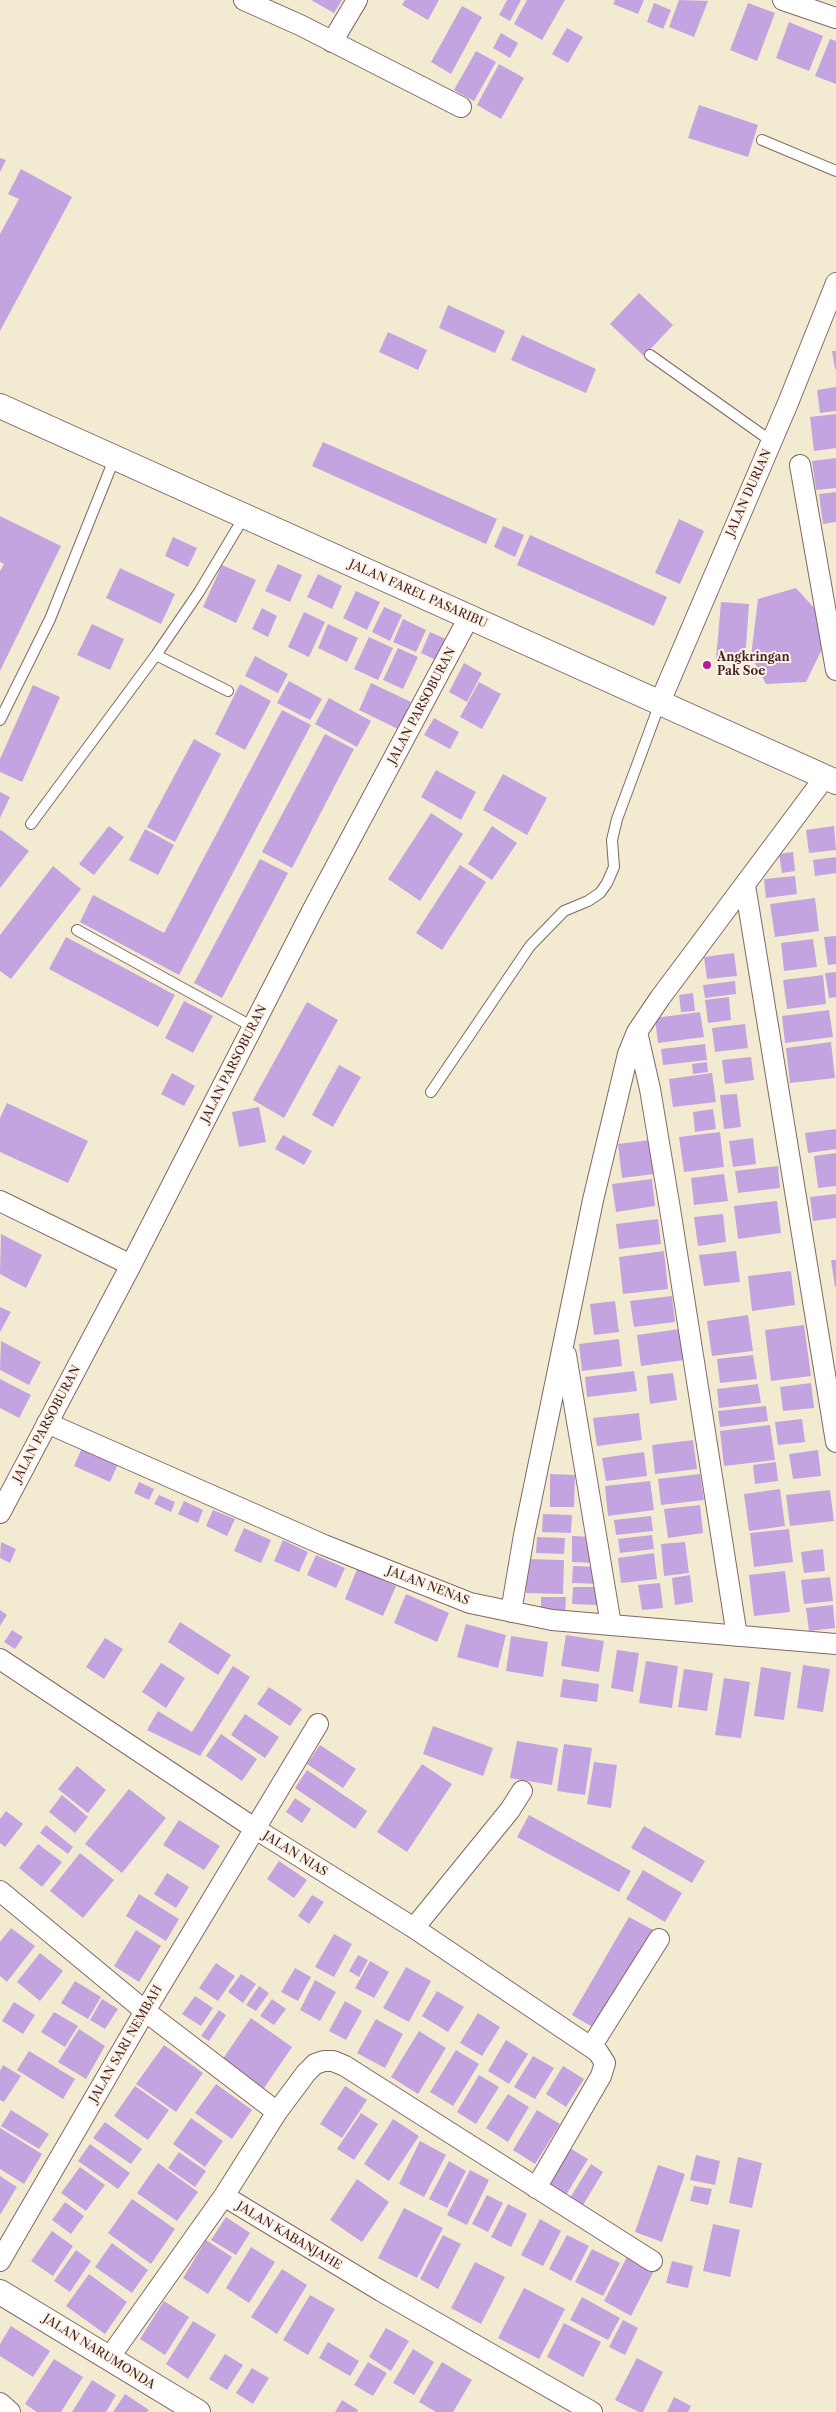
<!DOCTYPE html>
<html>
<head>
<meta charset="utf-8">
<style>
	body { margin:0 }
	canvas { display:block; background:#f2ebd1 }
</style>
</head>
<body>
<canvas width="836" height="2412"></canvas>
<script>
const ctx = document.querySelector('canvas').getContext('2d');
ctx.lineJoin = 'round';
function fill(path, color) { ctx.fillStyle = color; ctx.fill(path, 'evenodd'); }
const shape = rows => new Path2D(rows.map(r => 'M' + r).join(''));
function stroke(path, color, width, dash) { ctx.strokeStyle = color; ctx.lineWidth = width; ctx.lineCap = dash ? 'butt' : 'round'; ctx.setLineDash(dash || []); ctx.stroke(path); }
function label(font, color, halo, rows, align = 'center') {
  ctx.font = font + ' "Libre Caslon Text",serif'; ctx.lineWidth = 4; ctx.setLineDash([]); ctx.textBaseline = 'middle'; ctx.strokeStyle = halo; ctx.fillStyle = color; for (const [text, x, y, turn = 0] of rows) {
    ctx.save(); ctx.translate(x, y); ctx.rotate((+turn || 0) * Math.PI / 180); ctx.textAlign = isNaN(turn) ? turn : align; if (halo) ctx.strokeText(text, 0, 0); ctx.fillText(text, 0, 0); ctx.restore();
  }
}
fill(shape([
	[311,0,342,0,334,13],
	[405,0,439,0,428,20,402,5],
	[507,0,521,0,510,21,499,15],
	[527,0,565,0,542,40,514,24],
	[615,0,644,0,638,14,613,4],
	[679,0,708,1,694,37,669,27],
	[654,3,671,10,663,29,647,22],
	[748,3,775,13,757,61,730,50],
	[462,6,482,17,451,74,431,62],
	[789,22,823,36,809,71,776,58],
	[567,28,583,37,568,63,552,54],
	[501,33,518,43,510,58,493,48],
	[830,39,836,41,836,84,815,76],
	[476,51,496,62,474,101,454,90],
	[499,64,524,78,501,119,477,105],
	[699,105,758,125,748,157,688,138],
	[0,158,6,160,0,172],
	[21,169,72,197,0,331,0,234,19,199,8,194],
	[639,293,673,325,644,356,610,324],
	[448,305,505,331,495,353,439,328],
	[388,332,427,350,418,370,379,352],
	[522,335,596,369,586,393,511,360],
	[832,351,836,351,836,369,835,369],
	[836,387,836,411,820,413,817,390],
	[836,414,836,448,814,451,810,417],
	[323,442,497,519,486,544,312,466],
	[836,458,836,488,816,490,812,461],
	[836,492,836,522,823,524,819,494],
	[0,516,61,546,0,671,0,571,4,564,0,562],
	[679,519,704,531,680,584,655,573],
	[503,526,524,535,515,557,494,547],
	[530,535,667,597,654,626,517,565],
	[173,537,197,548,188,567,165,556],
	[278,564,302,575,290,602,265,591],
	[222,565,256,580,236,623,203,607],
	[120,568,175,594,161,624,106,598],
	[318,574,342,586,332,609,307,597],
	[796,588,817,611,822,649,806,682,766,684,751,656,758,599],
	[356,591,380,602,367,630,343,618],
	[721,602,749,604,745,661,716,659],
	[384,607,402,615,390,641,372,632],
	[262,608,277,616,268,637,252,629],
	[304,612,325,622,309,657,288,647],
	[403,619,426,630,416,652,393,642],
	[92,624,124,639,110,670,77,655],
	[328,624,358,638,347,662,318,648],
	[430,632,448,640,438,661,421,653],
	[369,637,393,648,378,680,354,669],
	[398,648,418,657,403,689,383,680],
	[255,656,288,674,278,693,245,676],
	[464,663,482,673,467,702,449,692],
	[289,681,322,699,310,720,277,703],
	[479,682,501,694,482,729,460,717],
	[371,683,411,702,398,729,359,710],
	[240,684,271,701,245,750,215,734],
	[33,685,60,697,22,782,0,772,0,759],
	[329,698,371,721,357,747,315,724],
	[282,710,311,725,179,975,80,922,93,895,164,933],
	[434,718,459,732,450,749,424,735],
	[325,734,354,749,292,868,262,852],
	[194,739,221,754,175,842,147,827],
	[436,770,476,792,461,820,421,797],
	[503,774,547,798,527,835,483,810],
	[0,792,10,797,0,818],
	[431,813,463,834,420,901,388,879],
	[109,826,124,837,94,875,79,864],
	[492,826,517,843,492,880,468,864],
	[834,826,836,850,809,853,806,830],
	[145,829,174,845,158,875,129,860],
	[1,830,29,851,0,888,0,831],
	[793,852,795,871,782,873,779,854],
	[836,857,836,873,815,876,813,860],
	[260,859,288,873,222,998,194,983],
	[460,865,486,882,442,950,416,933],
	[53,866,81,889,11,979,0,971,0,935],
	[795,876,797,894,766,898,764,879],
	[815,898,819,931,775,937,770,904],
	[836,936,836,964,828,965,824,937],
	[66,937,175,995,158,1027,49,969],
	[813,939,817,967,784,971,781,943],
	[734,953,737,976,707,979,704,957],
	[836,972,836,997,829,998,825,973],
	[823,975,826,1004,787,1009,783,980],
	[735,981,736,994,705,998,703,985],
	[693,993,695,1011,681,1012,679,995],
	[729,997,731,1020,708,1023,705,1000],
	[184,1001,213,1016,193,1053,165,1038],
	[307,1002,338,1020,284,1118,253,1100],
	[829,1010,833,1037,785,1043,782,1016],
	[700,1012,704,1037,658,1043,655,1018],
	[745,1024,748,1048,715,1052,712,1028],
	[831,1042,835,1078,790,1083,786,1048],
	[705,1044,707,1060,663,1065,661,1049],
	[751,1057,754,1080,725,1084,722,1060],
	[707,1062,708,1072,693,1074,692,1064],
	[339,1065,361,1077,333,1127,312,1115],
	[172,1073,195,1086,184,1106,161,1094],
	[712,1073,716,1102,673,1107,669,1079],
	[737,1094,741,1127,724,1129,720,1095],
	[7,1103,88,1141,68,1183,0,1152,0,1118],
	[259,1107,266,1142,239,1147,232,1112],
	[713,1109,716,1129,695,1132,693,1112],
	[836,1129,836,1149,808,1153,805,1133],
	[720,1132,724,1167,684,1172,679,1137],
	[283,1135,312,1151,304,1165,275,1149],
	[753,1138,756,1164,733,1167,729,1141],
	[650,1140,654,1174,622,1178,618,1144],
	[836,1153,836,1186,818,1188,814,1156],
	[778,1166,780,1188,738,1193,735,1171],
	[724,1174,728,1201,694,1205,691,1178],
	[652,1179,655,1206,616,1212,612,1184],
	[836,1194,836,1218,813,1221,810,1197],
	[777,1201,781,1233,738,1239,734,1206],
	[723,1214,726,1242,698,1246,694,1217],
	[658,1219,661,1244,619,1249,616,1224],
	[1,1234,42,1255,26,1288,0,1274],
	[664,1251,668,1289,623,1294,619,1257],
	[736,1251,740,1282,704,1286,699,1255],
	[831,1260,836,1260,836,1287,835,1287],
	[791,1271,795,1305,752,1311,748,1276],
	[672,1296,675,1322,634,1327,630,1301],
	[615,1301,619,1332,594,1335,590,1304],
	[0,1307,11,1312,0,1332],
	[748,1315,753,1351,712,1356,707,1321],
	[804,1325,811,1376,771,1381,765,1330],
	[680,1329,684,1360,641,1366,637,1335],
	[619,1339,622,1366,582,1371,579,1344],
	[1,1341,41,1362,29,1385,0,1370],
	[753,1355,757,1379,720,1383,717,1359],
	[634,1371,637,1391,587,1397,585,1377],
	[673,1373,677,1400,650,1404,647,1376],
	[0,1379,31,1395,19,1418,0,1408],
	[811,1383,814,1408,783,1411,780,1387],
	[758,1384,761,1403,719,1408,717,1389],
	[766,1406,768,1421,720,1427,718,1411],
	[639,1413,642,1440,597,1446,593,1418],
	[802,1419,805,1442,778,1445,775,1422],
	[770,1425,775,1460,724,1466,720,1431],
	[693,1440,697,1469,655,1474,652,1445],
	[82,1448,118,1464,110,1482,74,1466],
	[818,1450,821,1476,793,1479,789,1454],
	[644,1452,647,1476,606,1481,602,1458],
	[776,1462,778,1481,755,1484,753,1465],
	[550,1474,575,1475,574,1507,550,1507],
	[700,1474,704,1500,661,1505,658,1479],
	[650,1481,654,1510,608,1516,605,1486],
	[139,1482,154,1489,149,1500,134,1493],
	[780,1489,785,1526,749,1531,744,1494],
	[830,1490,834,1521,790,1526,786,1495],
	[159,1495,175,1502,171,1512,154,1504],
	[184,1501,203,1510,198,1523,178,1514],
	[700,1505,703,1533,668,1538,664,1509],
	[213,1510,235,1519,227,1536,206,1526],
	[543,1514,572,1515,571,1533,542,1532],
	[651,1516,653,1531,616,1535,614,1520],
	[244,1528,271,1540,261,1563,234,1551],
	[789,1529,793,1562,754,1567,750,1533],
	[652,1535,654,1549,620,1553,618,1539],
	[572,1536,594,1537,594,1563,572,1562],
	[537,1537,565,1538,564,1554,536,1553],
	[283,1540,308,1552,299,1572,274,1561],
	[1,1542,16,1549,10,1563,0,1558],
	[685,1542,689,1573,664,1576,661,1544],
	[823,1549,825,1571,804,1573,801,1552],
	[654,1553,657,1579,621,1583,618,1558],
	[316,1555,345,1568,336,1588,307,1575],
	[527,1559,564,1560,563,1594,526,1593],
	[573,1566,601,1567,600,1584,572,1583],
	[357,1569,396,1586,383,1616,345,1599],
	[785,1571,790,1612,754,1616,749,1575],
	[690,1575,693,1602,675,1605,672,1578],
	[830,1577,833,1601,804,1604,801,1580],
	[660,1583,663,1608,642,1610,638,1585],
	[573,1587,598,1587,597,1605,572,1604],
	[406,1594,449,1613,437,1642,394,1623],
	[541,1597,566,1597,565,1612,541,1611],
	[833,1605,835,1628,809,1631,806,1608],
	[0,1610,7,1615,0,1626],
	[180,1622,231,1655,218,1675,168,1642],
	[466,1624,506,1635,498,1668,457,1657],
	[12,1630,23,1637,15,1649,4,1642],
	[566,1635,604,1641,599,1672,561,1666],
	[511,1636,548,1642,543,1677,506,1671],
	[105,1638,123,1649,104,1679,86,1667],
	[617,1650,639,1653,633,1692,611,1688],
	[646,1661,678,1666,672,1708,639,1703],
	[161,1663,185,1678,166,1708,142,1692],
	[803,1665,830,1669,823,1712,797,1708],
	[233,1666,250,1677,200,1756,147,1730,158,1711,192,1732],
	[761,1667,791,1672,784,1720,754,1716],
	[684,1669,713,1673,707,1711,678,1707],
	[724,1678,750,1682,741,1738,715,1735],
	[563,1679,599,1684,597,1702,560,1697],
	[269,1687,302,1709,290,1726,257,1704],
	[245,1714,279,1737,265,1758,231,1735],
	[433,1726,493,1748,483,1776,423,1754],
	[221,1734,257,1759,242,1781,206,1756],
	[517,1741,558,1748,552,1785,510,1778],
	[564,1744,592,1748,585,1795,557,1791],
	[320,1745,356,1769,343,1788,307,1764],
	[594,1762,617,1765,611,1808,587,1804],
	[422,1764,452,1784,407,1852,377,1832],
	[77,1766,106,1790,88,1813,58,1789],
	[307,1770,367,1811,355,1829,295,1788],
	[129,1789,166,1818,122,1873,85,1844],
	[62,1795,88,1817,75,1833,49,1812],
	[295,1798,311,1809,302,1823,286,1812],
	[6,1811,23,1824,5,1847,0,1843,0,1819],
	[529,1815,631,1871,619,1892,517,1837],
	[179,1820,220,1846,204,1870,163,1845],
	[46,1825,73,1847,68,1854,40,1833],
	[644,1826,705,1861,692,1883,631,1848],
	[38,1844,62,1862,42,1887,19,1868],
	[80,1853,114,1880,83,1918,50,1891],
	[279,1861,307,1880,294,1898,267,1879],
	[643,1870,682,1893,665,1922,626,1899],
	[167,1873,189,1887,176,1908,154,1894],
	[139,1894,179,1919,166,1941,126,1916],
	[312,1895,324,1902,309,1924,298,1916],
	[629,1917,653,1930,596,2029,572,2015],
	[11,1928,35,1946,7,1982,0,1976,0,1942],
	[136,1930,161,1946,139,1982,114,1966],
	[334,1934,352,1944,334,1977,315,1967],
	[40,1953,63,1971,40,2001,17,1982],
	[358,1955,368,1960,359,1977,349,1971],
	[370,1961,389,1972,374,1998,355,1988],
	[216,1963,235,1976,218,2001,199,1988],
	[406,1967,431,1981,409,2022,383,2008],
	[295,1968,311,1977,298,2001,281,1992],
	[241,1974,256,1984,243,2003,228,1992],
	[315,1980,336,1992,320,2021,300,2010],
	[75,1981,101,1997,88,2019,61,2003],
	[259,1986,269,1993,256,2011,246,2005],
	[437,1991,464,2007,448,2032,422,2016],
	[195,1996,213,2008,201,2026,182,2014],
	[102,1999,118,2009,105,2029,90,2020],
	[272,1999,286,2009,274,2025,260,2016],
	[345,2001,362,2011,346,2040,329,2031],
	[14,2002,35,2015,23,2034,2,2021],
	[219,2010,226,2015,209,2041,201,2036],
	[54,2012,78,2026,65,2047,41,2032],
	[478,2013,500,2027,482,2056,460,2043],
	[251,2018,292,2047,264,2088,222,2060],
	[376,2019,403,2034,385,2068,357,2053],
	[79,2029,105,2046,86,2079,58,2062],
	[419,2031,446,2048,418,2094,391,2077],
	[506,2040,528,2054,509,2084,488,2071],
	[164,2045,203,2073,176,2112,136,2084],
	[456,2050,479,2064,453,2106,430,2092],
	[29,2051,75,2079,63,2099,17,2070],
	[533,2056,554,2068,535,2099,514,2087],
	[3,2065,21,2076,4,2102,0,2100,0,2071],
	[563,2066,584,2079,566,2107,546,2094],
	[479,2075,499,2087,476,2124,457,2112],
	[216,2084,252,2110,232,2139,195,2113],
	[135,2086,169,2110,148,2140,114,2116],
	[345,2086,367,2100,342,2138,320,2124],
	[508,2094,529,2107,508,2142,486,2128],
	[11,2110,49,2134,39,2149,1,2126],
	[537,2110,560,2124,535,2164,513,2150],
	[361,2113,378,2124,354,2160,337,2149],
	[191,2118,223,2141,205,2167,173,2144],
	[393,2119,419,2136,389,2181,364,2164],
	[105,2122,142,2149,131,2164,93,2138],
	[0,2128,42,2154,24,2184,0,2169],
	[420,2141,446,2155,424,2197,399,2184],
	[90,2144,130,2173,118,2189,78,2161],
	[568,2147,588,2159,566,2195,546,2183],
	[179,2152,206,2171,195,2187,168,2168],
	[696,2155,720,2161,715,2185,690,2180],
	[738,2157,762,2163,752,2208,729,2203],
	[449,2161,466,2171,447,2208,429,2199],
	[158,2163,198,2192,177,2221,137,2193],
	[591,2164,603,2172,583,2205,570,2198],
	[658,2165,685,2174,662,2242,635,2232],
	[80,2167,105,2185,86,2211,61,2193],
	[470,2170,489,2180,467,2225,447,2215],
	[0,2176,17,2187,0,2215],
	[357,2179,389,2202,362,2242,330,2220],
	[694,2186,712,2189,708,2205,690,2201],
	[487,2195,503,2203,488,2232,472,2224],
	[132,2199,175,2229,151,2264,108,2233],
	[65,2202,84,2216,71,2234,52,2220],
	[508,2204,527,2214,511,2247,491,2237],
	[404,2208,443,2228,417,2278,378,2258],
	[226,2217,250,2233,236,2255,211,2240],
	[540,2219,561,2231,543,2266,521,2255],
	[713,2224,740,2230,730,2277,703,2271],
	[52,2231,73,2246,53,2276,31,2261],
	[443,2235,461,2244,438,2289,420,2279],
	[567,2235,589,2246,571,2281,549,2269],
	[206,2240,232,2257,208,2294,183,2278],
	[112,2243,148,2270,132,2293,95,2267],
	[251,2247,275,2262,249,2303,226,2288],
	[592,2249,620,2263,603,2296,575,2282],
	[76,2250,91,2261,70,2292,54,2281],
	[627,2257,654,2271,631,2316,604,2301],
	[672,2261,693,2266,688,2288,666,2283],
	[475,2262,505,2277,481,2324,451,2308],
	[282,2269,307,2285,277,2334,251,2317],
	[89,2274,127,2302,105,2334,66,2306],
	[524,2288,565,2309,539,2359,498,2338],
	[310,2295,335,2309,308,2355,283,2340],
	[582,2297,620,2318,608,2340,570,2320],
	[164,2301,189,2317,165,2355,140,2339],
	[623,2320,638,2328,625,2355,609,2347],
	[193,2321,216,2335,188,2379,166,2364],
	[564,2323,601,2342,583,2377,547,2357],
	[11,2326,50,2351,33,2377,0,2356,0,2344],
	[386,2328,409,2341,391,2371,369,2357],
	[328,2342,359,2361,350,2376,319,2358],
	[413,2349,434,2362,414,2395,393,2383],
	[225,2354,243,2365,227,2390,209,2379],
	[637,2358,663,2372,643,2412,639,2412,615,2400],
	[54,2359,83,2377,61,2412,37,2412,25,2404],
	[368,2362,387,2373,373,2396,354,2385],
	[442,2362,472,2380,453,2412,436,2412,419,2402],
	[252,2368,269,2378,253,2404,236,2393],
	[92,2380,116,2395,106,2412,72,2412],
	[125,2394,149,2410,147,2412,113,2412],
	[674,2397,691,2406,688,2412,667,2412],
	[342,2400,358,2410,357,2412,335,2412]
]), '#c4a4e0');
const service = shape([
	[762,140,836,171],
	[650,355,771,441],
	[156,655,228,691],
	[0,720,50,619,115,457],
	[31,824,156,655,199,592,244,517],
	[77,930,253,1027],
	[431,1092,530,946,564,911,588,901,600,893,607,883,614,867,612,840,617,819,660,703]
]);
const minor = shape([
	[244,0,300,25,461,107],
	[783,0,836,18],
	[332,42,357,0],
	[800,465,836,670],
	[660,702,788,403,836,283],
	[745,885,836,1442],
	[637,1032,650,1089,670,1209,737,1636],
	[0,1201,131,1265],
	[566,1355,611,1625],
	[47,1423,324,1545,470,1603,552,1620,836,1644],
	[0,1513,131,1265,312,911,469,617],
	[511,1612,524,1535,593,1200,628,1054,637,1032,660,998,825,777],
	[0,1659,254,1828,414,1928,598,2052,605,2063,601,2076,536,2188],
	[0,1891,145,2011,277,2112],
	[414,1928,510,1810,522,1791],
	[591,2047,659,1939],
	[224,2196,381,2291,592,2412],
	[0,2261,145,2011,318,1724],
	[109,2358,224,2196,277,2112,306,2073,315,2064,324,2061,333,2061,345,2066,652,2261],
	[0,2403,10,2412]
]);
const tertiary = shape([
	[0,406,836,782],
	[0,2292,198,2412]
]);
stroke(service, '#856665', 12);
stroke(minor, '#856665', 22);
stroke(tertiary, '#856665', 26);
stroke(service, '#fff', 10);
stroke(minor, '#fff', 20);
stroke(tertiary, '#fff', 24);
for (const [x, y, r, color] of [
	[707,665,5,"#b5179e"]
]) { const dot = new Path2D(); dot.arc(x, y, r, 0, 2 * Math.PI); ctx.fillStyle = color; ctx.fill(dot); stroke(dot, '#fcf5e5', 2); }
label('12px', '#4a1f2b', '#fcf5e5', [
	["JALAN DURIAN",749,493,-66],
	["JALAN FAREL PASARIBU",418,594,24],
	["JALAN PARSOBURAN",422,706,-62],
	["JALAN PARSOBURAN",234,1064,-63],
	["JALAN PARSOBURAN",47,1424,-62],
	["JALAN NENAS",428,1586,21],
	["JALAN NIAS",295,1854,32],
	["JALAN SARI NEMBAH",126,2044,-60],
	["JALAN KABANJAHE",289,2236,31],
	["JALAN NARUMONDA",99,2352,32]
]);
label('bold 12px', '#4a1f2b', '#fcf5e5', [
	["Angkringan",717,658],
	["Pak Soe",717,672]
], 'left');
</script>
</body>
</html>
